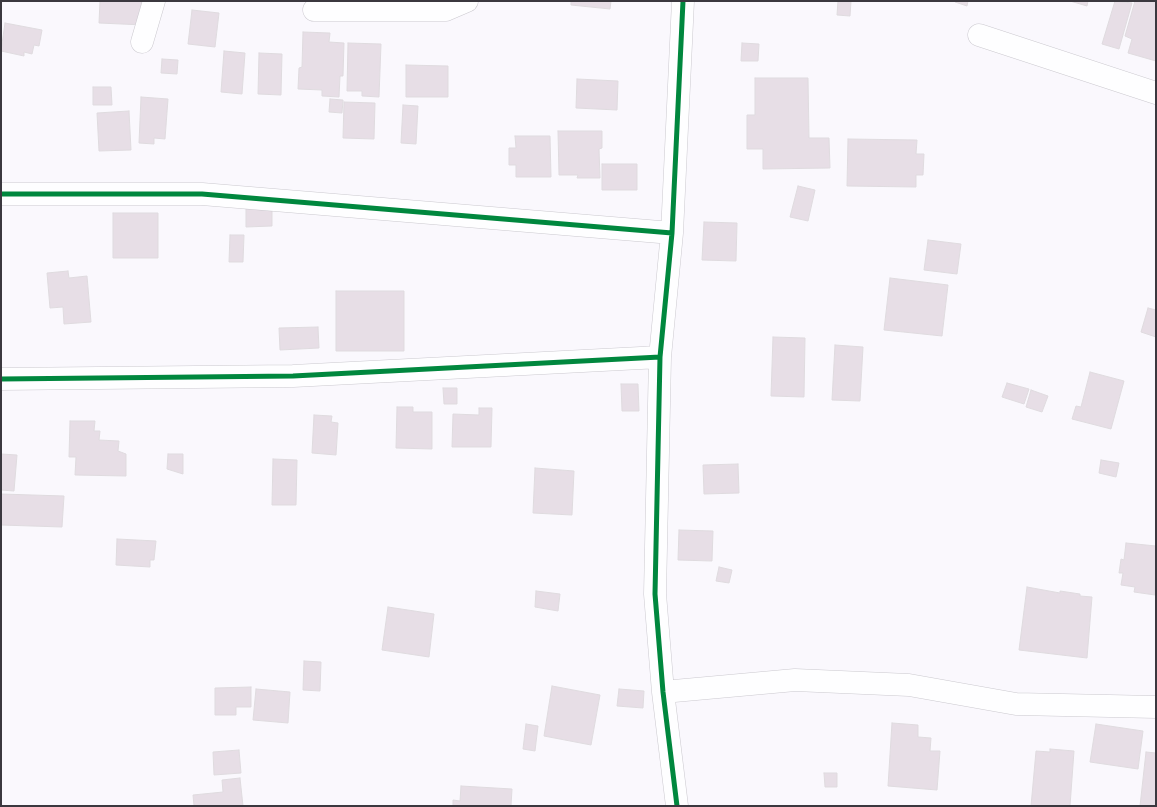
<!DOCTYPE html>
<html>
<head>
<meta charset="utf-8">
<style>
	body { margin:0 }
	#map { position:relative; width:1157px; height:807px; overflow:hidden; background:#faf8fd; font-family:Merriweather,serif }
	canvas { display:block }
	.frame { position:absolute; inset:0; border:2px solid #3b383f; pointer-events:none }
</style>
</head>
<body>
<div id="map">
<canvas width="1157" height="807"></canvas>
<div class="frame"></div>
</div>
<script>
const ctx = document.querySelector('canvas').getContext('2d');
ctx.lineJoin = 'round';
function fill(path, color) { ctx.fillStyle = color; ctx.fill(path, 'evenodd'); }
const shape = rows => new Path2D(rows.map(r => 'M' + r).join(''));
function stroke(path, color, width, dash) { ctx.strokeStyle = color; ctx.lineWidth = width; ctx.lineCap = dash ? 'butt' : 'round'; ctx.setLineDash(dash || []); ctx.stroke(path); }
const building = shape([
	[100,1,146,1,144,25,99,23,100,1],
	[571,1,611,1,610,9,571,5,571,1],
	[838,1,851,1,850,16,837,15,838,1],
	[955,1,968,1,967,6,955,2,955,1],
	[1070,1,1088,1,1087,6,1070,1],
	[1115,1,1132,3,1119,49,1102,44,1115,1],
	[1135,1,1156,1,1156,61,1128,53,1132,39,1125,36,1135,1],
	[192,10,219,13,215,47,188,44,192,10],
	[5,23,42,30,39,46,34,45,32,54,24,52,24,56,1,51,5,23],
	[303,32,330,33,329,42,344,43,343,76,340,76,339,97,322,96,322,90,298,89,299,68,302,67,303,32],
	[348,43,381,44,379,97,362,96,362,91,347,91,348,43],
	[742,43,759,44,758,61,741,61,742,43],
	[224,51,245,53,242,94,221,92,224,51],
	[259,53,282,54,281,95,258,94,259,53],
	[162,59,178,60,177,74,161,73,162,59],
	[406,65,448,66,448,97,406,97,406,65],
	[755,78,808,78,809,138,829,138,830,168,763,169,763,149,747,149,747,115,755,115,755,78],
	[577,79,618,81,617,110,576,108,577,79],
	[93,87,111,87,112,105,93,105,93,87],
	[141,97,168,99,165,139,154,138,154,144,139,143,141,97],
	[330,99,343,100,342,113,329,112,330,99],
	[344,102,375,103,374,139,343,138,344,102],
	[403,105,418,106,416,144,401,143,403,105],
	[129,111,131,150,99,151,97,113,129,111],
	[558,131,602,131,602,148,599,149,600,178,577,178,578,175,559,175,558,131],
	[515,136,550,136,551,177,516,177,516,165,509,165,509,148,516,148,515,136],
	[848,139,917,140,916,154,924,154,923,175,916,175,916,187,847,186,848,139],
	[602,164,637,164,637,190,602,190,602,164],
	[798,186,815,190,808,221,790,217,798,186],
	[246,208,272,208,272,226,246,227,246,208],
	[113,213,158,213,158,258,113,258,113,213],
	[704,222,737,223,736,261,702,260,704,222],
	[230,235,244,235,243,262,229,262,230,235],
	[928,240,961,244,957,274,924,270,928,240],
	[68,271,69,278,87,276,91,322,64,324,63,307,50,308,47,273,68,271],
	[890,278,948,285,942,336,884,330,890,278],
	[336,291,404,291,404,351,336,351,336,291],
	[1148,308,1156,310,1156,337,1141,332,1148,308],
	[318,327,319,348,280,350,279,328,318,327],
	[773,337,805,338,804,397,771,396,773,337],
	[835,345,863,347,860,401,832,400,835,345],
	[1090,372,1124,381,1111,429,1072,419,1076,406,1081,407,1090,372],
	[1007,383,1029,389,1024,404,1002,397,1007,383],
	[621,384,638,384,639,411,622,411,621,384],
	[443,388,457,388,457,404,444,404,443,388],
	[1031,390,1048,396,1042,412,1026,407,1031,390],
	[397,407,413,407,413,412,432,412,432,449,396,448,397,407],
	[479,408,492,408,491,447,452,447,453,414,479,415,479,408],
	[314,415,332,416,331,422,338,423,336,455,312,453,314,415],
	[70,421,95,421,94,431,100,431,99,440,119,441,118,451,126,454,126,476,75,475,76,457,69,457,70,421],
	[1,454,17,455,14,491,1,490,1,454],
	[168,454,183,454,183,474,167,469,168,454],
	[273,459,297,460,296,505,272,505,273,459],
	[1101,460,1119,463,1116,477,1099,473,1101,460],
	[738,464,739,493,704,494,703,465,738,464],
	[535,468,574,471,572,515,533,513,535,468],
	[1,494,64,496,62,527,1,525,1,494],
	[679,530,713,531,712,561,678,560,679,530],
	[117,539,156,541,154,560,150,560,150,567,116,565,117,539],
	[1126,543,1156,546,1155,595,1134,592,1135,587,1121,585,1123,573,1119,573,1121,559,1124,560,1126,543],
	[719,567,732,570,729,583,716,581,719,567],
	[1027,587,1060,593,1060,591,1080,594,1080,596,1092,597,1087,658,1019,650,1027,587],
	[536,591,560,594,558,611,535,607,536,591],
	[388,607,434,614,429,657,382,650,388,607],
	[304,661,321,662,320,691,303,690,304,661],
	[552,686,600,695,591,745,544,736,552,686],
	[251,687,251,707,236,707,236,715,215,715,215,688,251,687],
	[256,689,290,692,288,723,253,720,256,689],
	[619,689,644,691,643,708,617,706,619,689],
	[892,723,918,725,918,737,931,738,930,751,940,751,937,790,888,786,892,723],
	[526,724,538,726,535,751,523,749,526,724],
	[1096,724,1143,731,1138,769,1090,762,1096,724],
	[1050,749,1074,751,1070,806,1031,806,1036,751,1050,752,1050,749],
	[239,750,241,773,214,775,213,752,239,750],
	[1146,752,1156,753,1156,806,1140,806,1146,752],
	[824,773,837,773,837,787,825,787,824,773],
	[240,778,243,806,194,806,193,795,223,792,222,780,240,778],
	[461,786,512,789,511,806,453,806,453,800,460,801,461,786]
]);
fill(building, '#e7dee6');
stroke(building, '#dfdbdf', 1);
const minor = shape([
	[314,10,446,10,467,1],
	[979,35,1156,93],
	[142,42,154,1],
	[1,194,202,194,672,233],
	[1,379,293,376,660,357],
	[663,692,795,680,909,685,1016,704,1156,707],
	[677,806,663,692,655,594,660,357,672,233,683,1]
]);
stroke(minor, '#cbc9cf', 23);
stroke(minor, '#fefeff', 22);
stroke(shape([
	[1,194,202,194,672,233],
	[1,379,293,376,660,357],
	[677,806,663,692,655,594,660,357,672,233,683,1]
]), '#00873e', 5);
</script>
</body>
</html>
